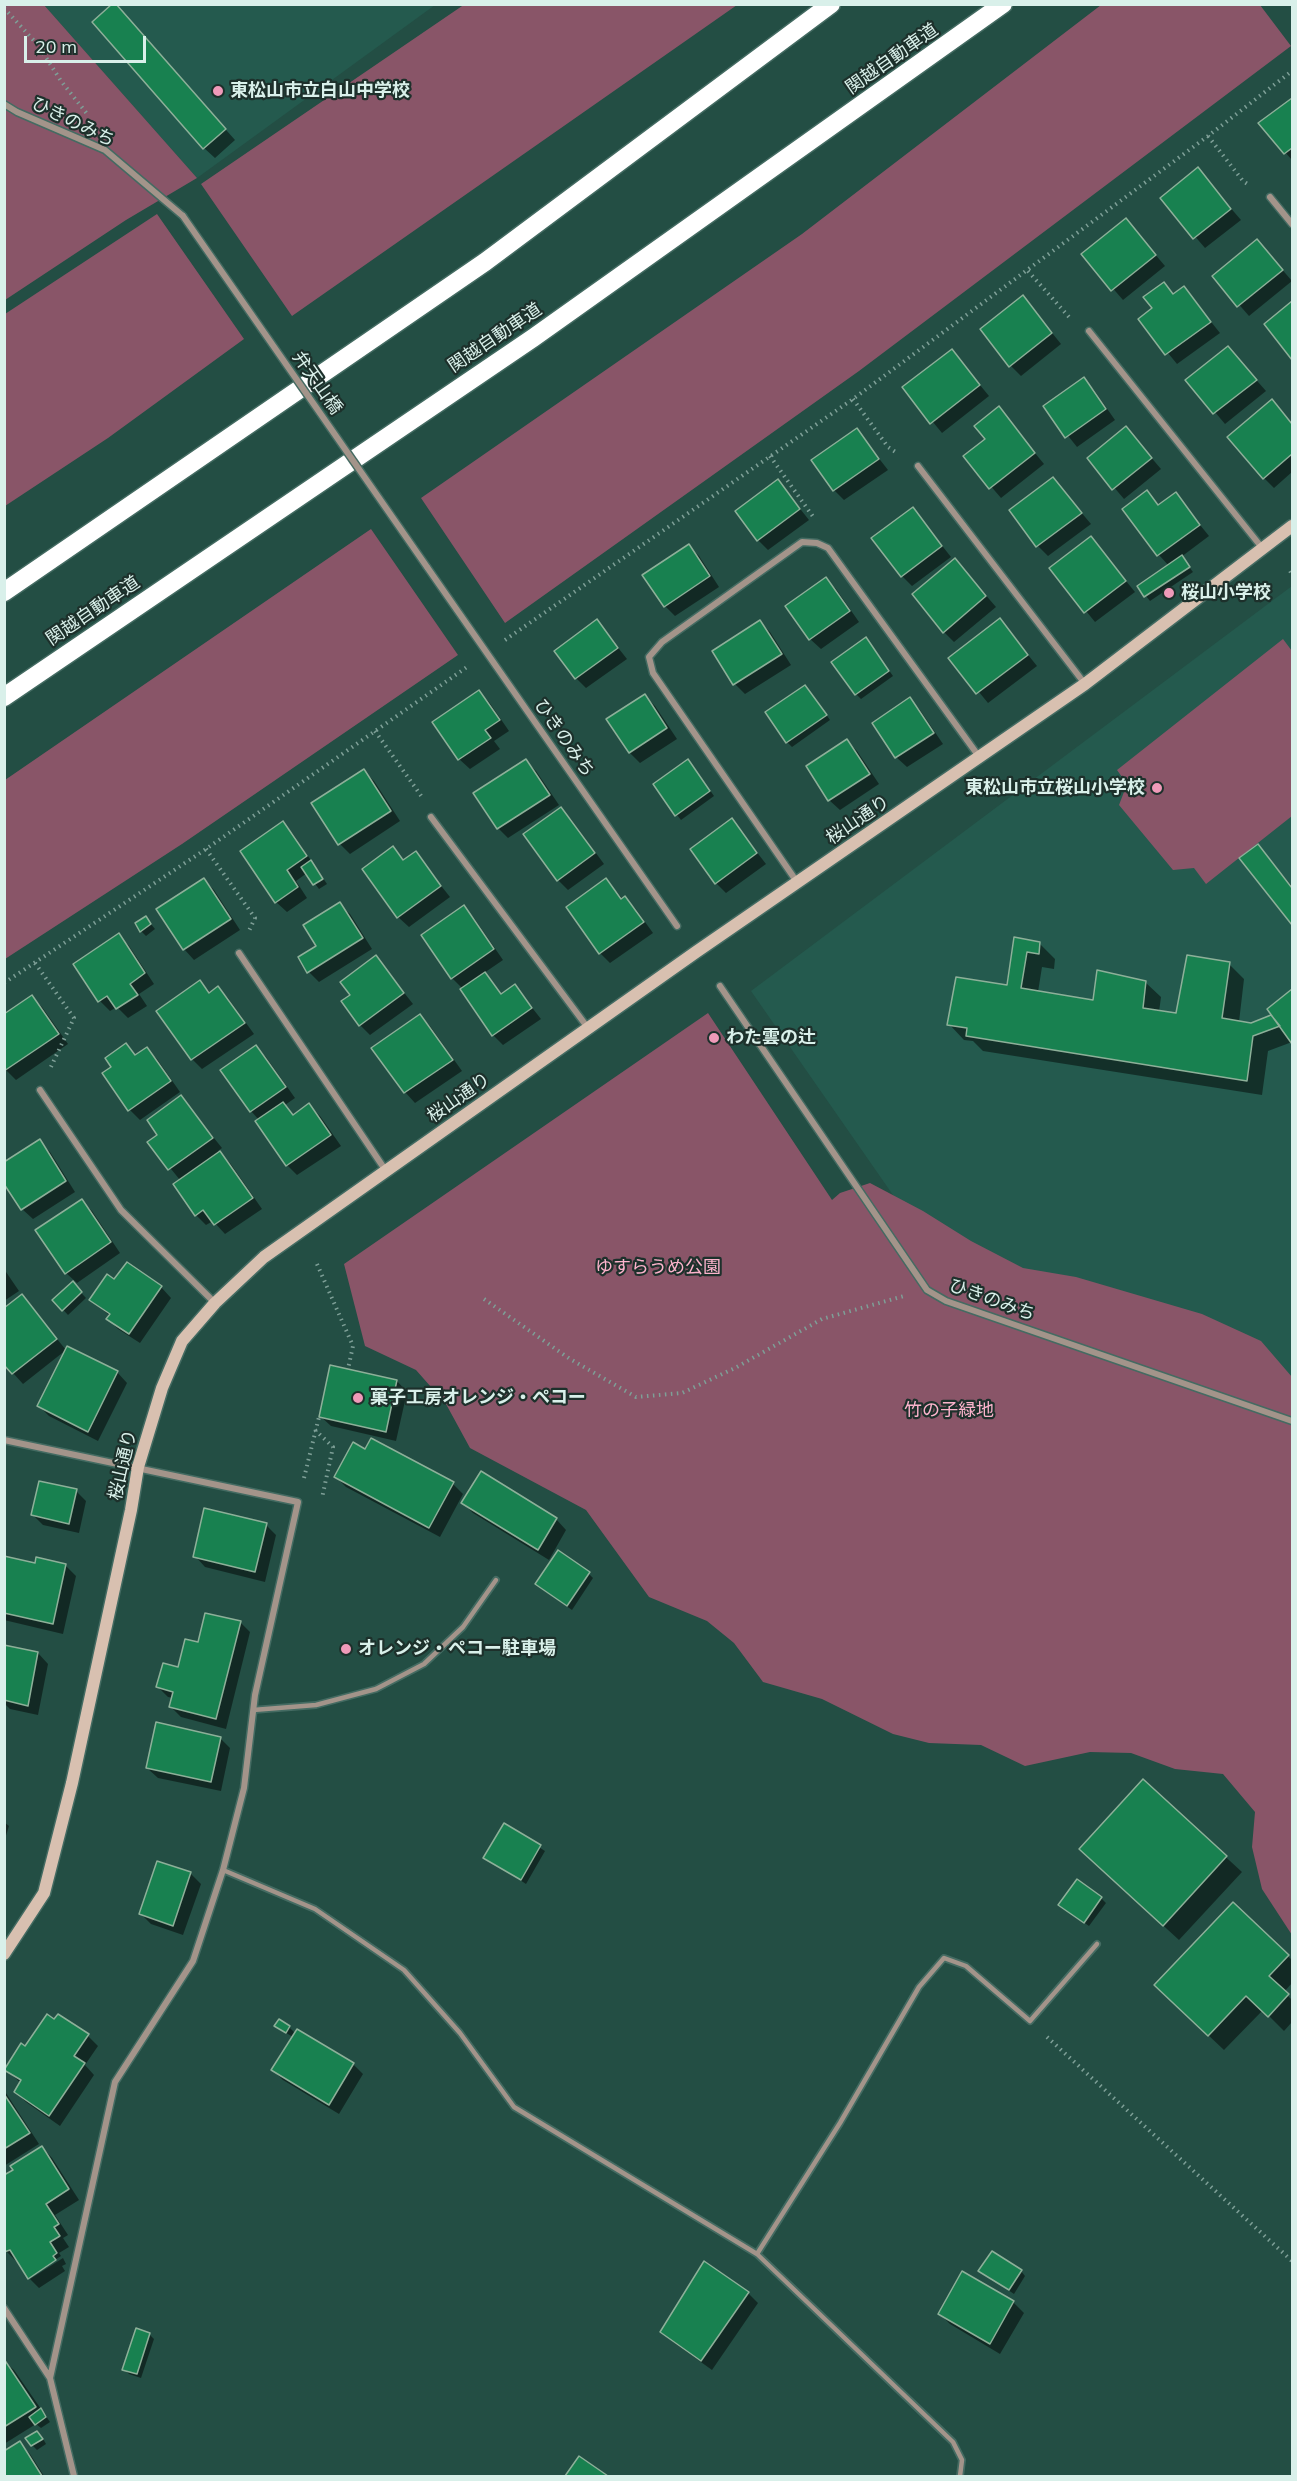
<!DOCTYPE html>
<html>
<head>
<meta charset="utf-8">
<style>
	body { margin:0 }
	#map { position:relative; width:1297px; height:2481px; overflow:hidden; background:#234e44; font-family:Mulish,sans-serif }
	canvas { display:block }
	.frame { position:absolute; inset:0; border:6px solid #d9f0ea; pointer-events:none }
	.scale { position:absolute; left:24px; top:36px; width:122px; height:27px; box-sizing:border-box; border:3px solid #d9f0ea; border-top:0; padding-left:8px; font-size:18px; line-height:21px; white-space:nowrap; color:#d9f0ea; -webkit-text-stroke:4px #1d302b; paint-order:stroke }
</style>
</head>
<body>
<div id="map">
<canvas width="1297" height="2481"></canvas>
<div class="frame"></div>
<div class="scale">20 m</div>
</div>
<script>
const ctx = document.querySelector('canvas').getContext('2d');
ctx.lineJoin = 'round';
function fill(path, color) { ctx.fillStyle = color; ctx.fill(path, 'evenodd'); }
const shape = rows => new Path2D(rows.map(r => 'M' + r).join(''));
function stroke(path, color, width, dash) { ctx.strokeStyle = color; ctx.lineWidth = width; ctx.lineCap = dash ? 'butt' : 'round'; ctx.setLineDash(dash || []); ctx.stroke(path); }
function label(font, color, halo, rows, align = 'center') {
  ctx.font = font + ' Mulish,"Noto Sans JP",sans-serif'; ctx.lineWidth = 4.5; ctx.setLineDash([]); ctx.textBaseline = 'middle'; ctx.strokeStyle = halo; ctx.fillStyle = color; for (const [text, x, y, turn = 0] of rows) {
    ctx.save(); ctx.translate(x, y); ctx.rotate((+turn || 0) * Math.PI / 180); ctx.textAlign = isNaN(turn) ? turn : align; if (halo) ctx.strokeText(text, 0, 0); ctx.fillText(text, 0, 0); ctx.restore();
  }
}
fill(shape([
	[44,5,435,5,197,178],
	[1292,586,1292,1395,957,1287,751,991]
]), '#245a4e');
fill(shape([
	[465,4,737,5,292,316,201,184],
	[5,5,44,5,197,178,126,220,5,300],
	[1101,5,1260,5,1291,46,859,371,505,623,421,498,802,234],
	[157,214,244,339,108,438,5,506,5,314],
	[371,529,458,655,182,844,5,959,5,780],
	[1283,639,1292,651,1292,816,1206,884,1194,868,1173,870,1119,805,1127,784,1117,770],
	[708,1013,832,1200,840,1193,870,1183,923,1211,971,1241,1023,1268,1076,1277,1202,1314,1261,1341,1292,1377,1292,1935,1262,1889,1252,1847,1255,1812,1223,1774,1175,1769,1131,1753,1090,1752,1025,1766,981,1745,929,1743,893,1734,822,1699,763,1682,734,1643,707,1621,649,1597,586,1510,470,1448,446,1404,416,1370,365,1346,344,1264]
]), '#895568');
fill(shape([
	[124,15,235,140,215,158,204,148],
	[1292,100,1292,160,1260,124],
	[1197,169,1241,220,1205,248,1162,198],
	[1126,220,1165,266,1123,300,1083,254],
	[1267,252,1292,281,1249,316,1214,276],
	[1164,284,1175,295,1184,288,1220,333,1177,364,1140,319,1154,309],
	[1023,297,1061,344,1021,376,1011,366],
	[1292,303,1292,358,1266,324],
	[1228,348,1266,391,1225,424,1188,380],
	[952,351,989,396,942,433,904,387],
	[1084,379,1094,390,1115,420,1077,447,1045,407],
	[998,408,1044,464,1001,498,965,456,987,439],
	[1282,411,1292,424,1292,472,1274,488,1264,478],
	[1126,428,1161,469,1124,499,1089,458],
	[856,429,888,470,844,500,834,490],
	[1053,479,1091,524,1048,556,1038,546],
	[778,481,809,520,768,550,758,540],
	[1147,492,1159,505,1175,494,1209,536,1181,557,1193,572,1150,601,1146,596,1169,566,1159,555,1124,509],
	[913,509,951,557,912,586,902,576],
	[1091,538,1135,592,1095,622,1051,568],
	[688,546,699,556,719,587,675,616,665,606],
	[965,571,996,607,954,642,944,632],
	[826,579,836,589,859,622,821,649,810,639,788,606],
	[1000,620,1037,666,988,703,951,658],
	[597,621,627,659,586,688,576,678],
	[760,622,770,632,791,665,745,694,735,684,714,651],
	[870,644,893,676,861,699,856,694],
	[479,692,489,702,509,731,494,741,500,749,470,769,459,759],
	[810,692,830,720,792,747,787,742],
	[645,696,655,706,677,739,640,763,630,753,609,720],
	[910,699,920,710,943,744,907,767,896,757],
	[847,741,857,751,879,784,840,810,829,800,808,767],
	[526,761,536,771,559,805,508,838,498,828],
	[693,766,714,796,681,820,677,815],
	[364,771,374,781,400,821,350,854,340,844,314,804],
	[561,809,571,819,604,864,568,890,558,880],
	[732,820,766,864,726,893,716,883],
	[283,823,293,834,327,884,319,889,307,873,296,881,307,898,287,912,276,902],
	[1258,846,1292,886,1292,922,1241,858],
	[393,848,405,861,415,853,450,897,409,927,398,917],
	[204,880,214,890,240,930,194,960,184,949,158,910],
	[606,880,623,899,625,898,635,908,653,933,610,963,600,953],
	[339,904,350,914,372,949,319,982,309,972,300,958,318,946],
	[463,907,474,918,503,960,484,973,503,995,515,986,541,1019,503,1045,493,1035,463,989,452,978],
	[146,918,155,929,146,936,141,931],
	[119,935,129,946,154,984,139,994,147,1006,128,1018,117,1007,110,1011,100,1001],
	[1016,939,1040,944,1055,959,1054,969,1042,967,1038,992,1095,1002,1145,982,1161,997,1159,1012,1178,1014,1229,964,1244,979,1239,1022,1251,1025,1274,1015,1269,1009,1292,991,1292,1042,1268,1051,1262,1095,983,1051,973,1041,964,1040,949,1024,1008,987],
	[376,957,413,1004,370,1035,360,1025,352,996],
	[200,982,211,993,218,988,228,998,254,1034,202,1069,192,1059],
	[32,997,42,1007,68,1044,16,1080,4,1068],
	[420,1016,430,1026,462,1071,415,1103,405,1092,373,1048],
	[126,1045,136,1056,147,1049,157,1059,180,1092,140,1120,130,1110,113,1068],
	[256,1047,266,1057,295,1098,285,1105,294,1115,309,1105,320,1116,341,1146,297,1175,287,1165,259,1120,251,1111],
	[181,1097,222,1148,218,1151,230,1163,262,1209,225,1234,213,1221,206,1225,196,1215,180,1180,149,1142,159,1135],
	[39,1141,50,1152,75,1192,33,1219,22,1209],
	[81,1200,92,1211,120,1253,77,1283,66,1273],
	[4,1269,19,1291,4,1301],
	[115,1281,161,1287,171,1298,140,1343,118,1329,108,1319,110,1316,91,1300],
	[73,1284,86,1298,68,1315,54,1300],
	[22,1296,66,1350,23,1384,13,1373],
	[117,1372,127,1383,98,1441,49,1416,39,1406],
	[397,1381,407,1392,396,1441,331,1426,320,1416],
	[481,1473,556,1519,566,1530,549,1560,473,1513,463,1503],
	[336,1477,453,1484,463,1494,440,1537,346,1487],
	[76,1491,86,1501,79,1533,43,1525,33,1515],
	[266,1525,276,1535,265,1582,205,1567,195,1556],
	[4,1558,36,1565,65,1565,76,1576,63,1634,4,1620],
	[589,1574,593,1578,572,1610,542,1589],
	[240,1622,250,1632,226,1729,181,1717,171,1707,173,1698,168,1697,158,1687,179,1669,199,1644],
	[4,1647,38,1653,48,1664,38,1715,10,1709,4,1703],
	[220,1738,230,1748,221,1791,158,1778,147,1768],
	[1143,1781,1242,1872,1179,1940,1096,1864],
	[4,1822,9,1826,4,1842],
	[504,1825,545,1851,526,1884,485,1857],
	[190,1873,201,1884,183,1935,151,1924,141,1914],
	[1101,1898,1106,1903,1089,1926,1065,1909],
	[1233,1905,1292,1960,1292,1983,1284,1992,1292,2000,1292,2022,1284,2031,1263,2010,1224,2050,1171,2000],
	[289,2027,295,2033,353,2064,363,2074,339,2114,283,2080,273,2070,293,2037,281,2030],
	[88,2036,98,2046,85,2065,94,2075,60,2126,26,2102,16,2092,21,2083,5,2069,26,2048],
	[4,2090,39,2144,4,2166],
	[42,2147,52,2158,79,2200,55,2215,68,2235,63,2238,69,2247,59,2253,61,2256,29,2276,18,2261,17,2262,4,2249],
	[63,2258,66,2264,62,2266,65,2271,39,2288,30,2279],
	[980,2271,1021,2271,1025,2276,1014,2294],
	[963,2274,1014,2303,1024,2313,1000,2354,950,2324,940,2314],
	[748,2293,758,2303,712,2370,673,2342,662,2332],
	[149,2334,154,2339,141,2378,129,2374,124,2369],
	[4,2361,14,2370,50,2422,41,2428,36,2424,4,2444],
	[42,2437,46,2444,37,2450,32,2445],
	[19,2443,30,2454,44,2476,4,2476,4,2453],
	[579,2458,605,2476,567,2476]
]), '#0007');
const building = shape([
	[112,4,116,4,226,129,203,149,92,22,112,4],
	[1292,98,1292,148,1284,154,1258,123,1292,98],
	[1198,167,1231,209,1193,239,1160,198,1198,167],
	[1126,218,1156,255,1111,291,1081,254,1126,218],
	[1257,239,1283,270,1237,307,1212,276,1257,239],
	[1164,282,1173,294,1184,286,1211,322,1165,355,1138,319,1152,308,1143,297,1164,282],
	[1023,295,1052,333,1009,367,980,329,1023,295],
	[1292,301,1292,360,1264,324,1292,301],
	[1228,346,1257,380,1213,414,1185,380,1228,346],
	[952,349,980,385,930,424,902,387,952,349],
	[1084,377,1106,409,1065,438,1043,406,1084,377],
	[1272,399,1292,424,1292,454,1263,479,1227,437,1272,399],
	[999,406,1035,453,989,489,963,456,985,439,974,426,999,406],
	[1126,426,1152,458,1112,490,1087,458,1126,426],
	[857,428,879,459,833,491,811,460,857,428],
	[1053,477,1082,513,1036,547,1009,510,1053,477],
	[778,479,800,509,757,541,735,511,778,479],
	[1147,490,1158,505,1176,492,1200,525,1157,556,1122,509,1147,490],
	[913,507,942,546,901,577,871,538,913,507],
	[1091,536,1126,581,1084,613,1049,568,1091,536],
	[689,544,710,576,664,607,642,575,689,544],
	[1182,555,1190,567,1144,597,1137,586,1182,555],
	[955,558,986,596,943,633,912,594,955,558],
	[826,577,850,611,809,640,785,606,826,577],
	[1000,618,1028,655,976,694,948,658,1000,618],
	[597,619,618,648,575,679,554,651,597,619],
	[760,620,782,654,733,685,712,651,760,620],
	[866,637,889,671,855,695,831,662,866,637],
	[805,685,827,715,786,743,765,712,805,685],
	[479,690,500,720,485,730,491,738,458,760,432,722,479,690],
	[645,694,667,728,629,753,606,719,645,694],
	[910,697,934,733,895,758,872,723,910,697],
	[847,739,870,774,828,801,806,766,847,739],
	[526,759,550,795,497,829,473,793,526,759],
	[688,759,710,791,675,816,653,784,688,759],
	[364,769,391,811,338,845,311,803,364,769],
	[561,807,595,853,557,881,523,834,561,807],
	[732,818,757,853,715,884,690,849,732,818],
	[283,821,307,856,287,870,298,887,275,903,240,851,283,821],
	[1258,844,1292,888,1292,925,1239,858,1258,844],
	[393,846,403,860,416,851,441,886,397,918,362,869,393,846],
	[311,860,323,879,313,885,301,867,311,860],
	[204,878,231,919,183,950,156,909,204,878],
	[606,878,621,899,625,896,644,922,599,954,566,907,606,878],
	[340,902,363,938,307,973,298,957,316,946,303,925,340,902],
	[464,905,494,949,451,979,421,935,464,905],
	[146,916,151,924,140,932,135,923,146,916],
	[119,933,145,973,130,984,138,995,116,1009,107,996,98,1002,73,964,119,933],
	[1014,937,1040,942,1039,954,1027,952,1021,988,1093,1000,1097,970,1146,981,1143,1008,1176,1013,1187,955,1230,962,1222,1018,1251,1023,1271,1015,1280,1026,1253,1036,1247,1081,966,1036,967,1028,947,1025,956,977,1007,985,1014,937],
	[376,955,404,993,359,1026,341,1001,350,995,340,982,376,955],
	[485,972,501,994,515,984,532,1008,492,1036,460,989,485,972],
	[200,980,209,993,218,986,245,1023,191,1060,156,1011,200,980],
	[1292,989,1292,1044,1267,1009,1292,989],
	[32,995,59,1034,4,1071,4,1014,32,995],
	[420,1014,453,1060,404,1093,371,1048,420,1014],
	[126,1043,135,1055,147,1047,171,1081,128,1111,102,1073,111,1067,105,1058,126,1043],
	[256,1045,286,1087,250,1112,220,1070,256,1045],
	[181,1095,213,1138,168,1170,147,1142,157,1135,147,1120,181,1095],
	[283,1102,293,1115,309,1103,331,1135,286,1166,255,1121,283,1102],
	[40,1139,66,1181,21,1210,4,1184,4,1162,40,1139],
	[220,1151,253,1198,214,1225,203,1210,195,1216,173,1184,220,1151],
	[82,1199,111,1242,65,1274,35,1230,82,1199],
	[127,1262,162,1286,129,1334,106,1319,110,1314,89,1300,107,1274,114,1279,127,1262],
	[73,1281,82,1292,62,1311,52,1300,73,1281],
	[22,1294,57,1339,12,1374,4,1365,4,1308,22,1294],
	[67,1346,118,1371,88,1432,37,1406,67,1346],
	[330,1365,397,1380,386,1432,319,1417,330,1365],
	[371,1438,454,1482,429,1528,334,1477,353,1442,365,1449,371,1438],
	[481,1471,557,1518,538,1550,461,1503,481,1471],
	[39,1481,77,1489,69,1524,31,1515,39,1481],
	[204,1508,267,1523,255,1572,193,1557,204,1508],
	[558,1550,590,1572,567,1606,535,1584,558,1550],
	[4,1556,35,1563,36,1557,66,1564,53,1624,4,1613,4,1556],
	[205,1613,241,1621,216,1719,169,1707,173,1692,156,1687,163,1663,178,1667,185,1639,198,1642,205,1613],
	[4,1645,38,1652,28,1706,4,1700,4,1645],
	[156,1722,221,1737,211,1782,146,1768,156,1722],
	[1143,1779,1227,1856,1163,1926,1079,1849,1143,1779],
	[504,1823,541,1845,521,1880,483,1858,504,1823],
	[157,1861,191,1872,173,1926,139,1914,157,1861],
	[1077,1879,1102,1897,1084,1923,1058,1905,1077,1879],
	[1233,1902,1289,1955,1269,1976,1289,1994,1268,2017,1246,1996,1208,2036,1154,1985,1233,1902],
	[47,2014,54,2019,58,2014,89,2034,74,2056,85,2063,49,2116,14,2092,21,2080,4,2070,21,2043,25,2046,47,2014],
	[279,2019,290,2026,286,2033,274,2026,279,2019],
	[297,2029,354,2063,329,2105,271,2070,297,2029],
	[4,2094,30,2133,4,2149,4,2094],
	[42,2146,69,2189,46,2204,59,2224,54,2227,60,2236,50,2242,57,2253,53,2256,56,2260,28,2279,10,2250,4,2252,4,2175,13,2170,10,2166,42,2146],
	[992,2251,1022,2270,1009,2290,978,2271,992,2251],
	[704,2261,749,2292,701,2361,660,2332,704,2261],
	[962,2271,1014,2301,990,2344,938,2314,962,2271],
	[136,2328,150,2333,137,2374,122,2370,136,2328],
	[4,2359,36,2407,4,2427,4,2359],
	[41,2408,46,2417,35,2425,29,2417,41,2408],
	[37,2431,43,2439,31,2446,25,2438,37,2431],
	[20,2441,42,2476,4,2476,4,2451,20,2441],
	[579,2456,608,2476,565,2476,579,2456]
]);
fill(building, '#188150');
stroke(building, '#8db099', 1.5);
const lane = shape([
	[253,1710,316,1705,376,1689,424,1664,463,1627,496,1580],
	[223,1870,315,1909,404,1970,460,2033,514,2107,757,2254,953,2442,962,2460,960,2476],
	[757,2254,840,2123,919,1987,944,1958,966,1966,1030,2021,1097,1944]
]);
const street = shape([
	[4,104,17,112,105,150,183,216],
	[1270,197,1292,224],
	[1089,331,1263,549],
	[918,466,1085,684],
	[427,567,677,926],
	[431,817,588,1028],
	[797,882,653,673,649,657,662,642,802,542,817,543,828,548,980,758],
	[239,953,386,1171],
	[720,986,927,1290,946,1301,1292,1421],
	[40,1090,121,1210,215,1303],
	[4,1440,298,1502,255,1695,244,1788,223,1870,193,1961,115,2082,50,2378],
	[4,2308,50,2378,74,2476]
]);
const secondary = shape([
	[4,1954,44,1893,72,1783,131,1510,138,1467,162,1388,182,1341,215,1303,264,1257,696,952,1085,684,1292,526]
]);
const highway = shape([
	[4,592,485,262,831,4],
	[4,697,533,338,1003,4]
]);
stroke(lane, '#446b62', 8);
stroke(street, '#446b62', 9);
stroke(secondary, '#446b62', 15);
stroke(highway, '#446b62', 21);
stroke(shape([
	[4,8,38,45,61,81,88,115],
	[1208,136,1243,181,1249,185],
	[1028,271,1069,317],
	[853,399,888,447,897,453],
	[770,456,814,518],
	[1290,571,1292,574],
	[505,640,853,399,1208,136,1292,71],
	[375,731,422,797],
	[206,849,255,918,248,933],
	[35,963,74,1018,49,1071],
	[4,983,206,849,467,667],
	[317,1264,353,1346,348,1369],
	[484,1299,570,1359,636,1397,682,1393,735,1368,822,1319,904,1296],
	[315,1430,333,1447,322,1498],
	[304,1478,319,1417],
	[1047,2037,1292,2261]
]), '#7e9f97', 4, [1.5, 4.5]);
stroke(lane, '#a3948a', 4.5);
stroke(street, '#a3948a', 6);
stroke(secondary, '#d8c0b0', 12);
stroke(highway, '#fff', 18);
const streetBridge = shape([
	[183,216,427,567]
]);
stroke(streetBridge, '#446b62', 9, []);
stroke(streetBridge, '#a3948a', 6);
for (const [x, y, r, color] of [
	[218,91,6,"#ef9ab9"],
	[1169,593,6,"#ef9ab9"],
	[1157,788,6,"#ef9ab9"],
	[714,1038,6,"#ef9ab9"],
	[358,1398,6,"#ef9ab9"],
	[346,1649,6,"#ef9ab9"]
]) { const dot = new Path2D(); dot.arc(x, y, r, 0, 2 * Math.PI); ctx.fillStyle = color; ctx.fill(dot); stroke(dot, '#1d302b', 2); }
label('18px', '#d9f0ea', '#1d302b', [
	["関越自動車道",892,59,-35],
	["ひきのみち",73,122,26],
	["関越自動車道",495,338,-34],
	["弁天山橋",317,383,55],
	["関越自動車道",93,611,-34],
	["ひきのみち",564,738,55],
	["桜山通り",858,820,-34],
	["桜山通り",459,1098,-35],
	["ひきのみち",992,1300,20],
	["桜山通り",123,1465,-77]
]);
label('bold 18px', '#d9f0ea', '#1d302b', [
	["東松山市立白山中学校",230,91],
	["桜山小学校",1181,593],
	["東松山市立桜山小学校",1145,788,"right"],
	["わた雲の辻",726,1038],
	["菓子工房オレンジ・ペコー",370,1398],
	["オレンジ・ペコー駐車場",358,1649]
], 'left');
label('18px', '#fcb3cc', '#1d302b', [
	["ゆすらうめ公園",658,1268],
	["竹の子緑地",949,1411]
]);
</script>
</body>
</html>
